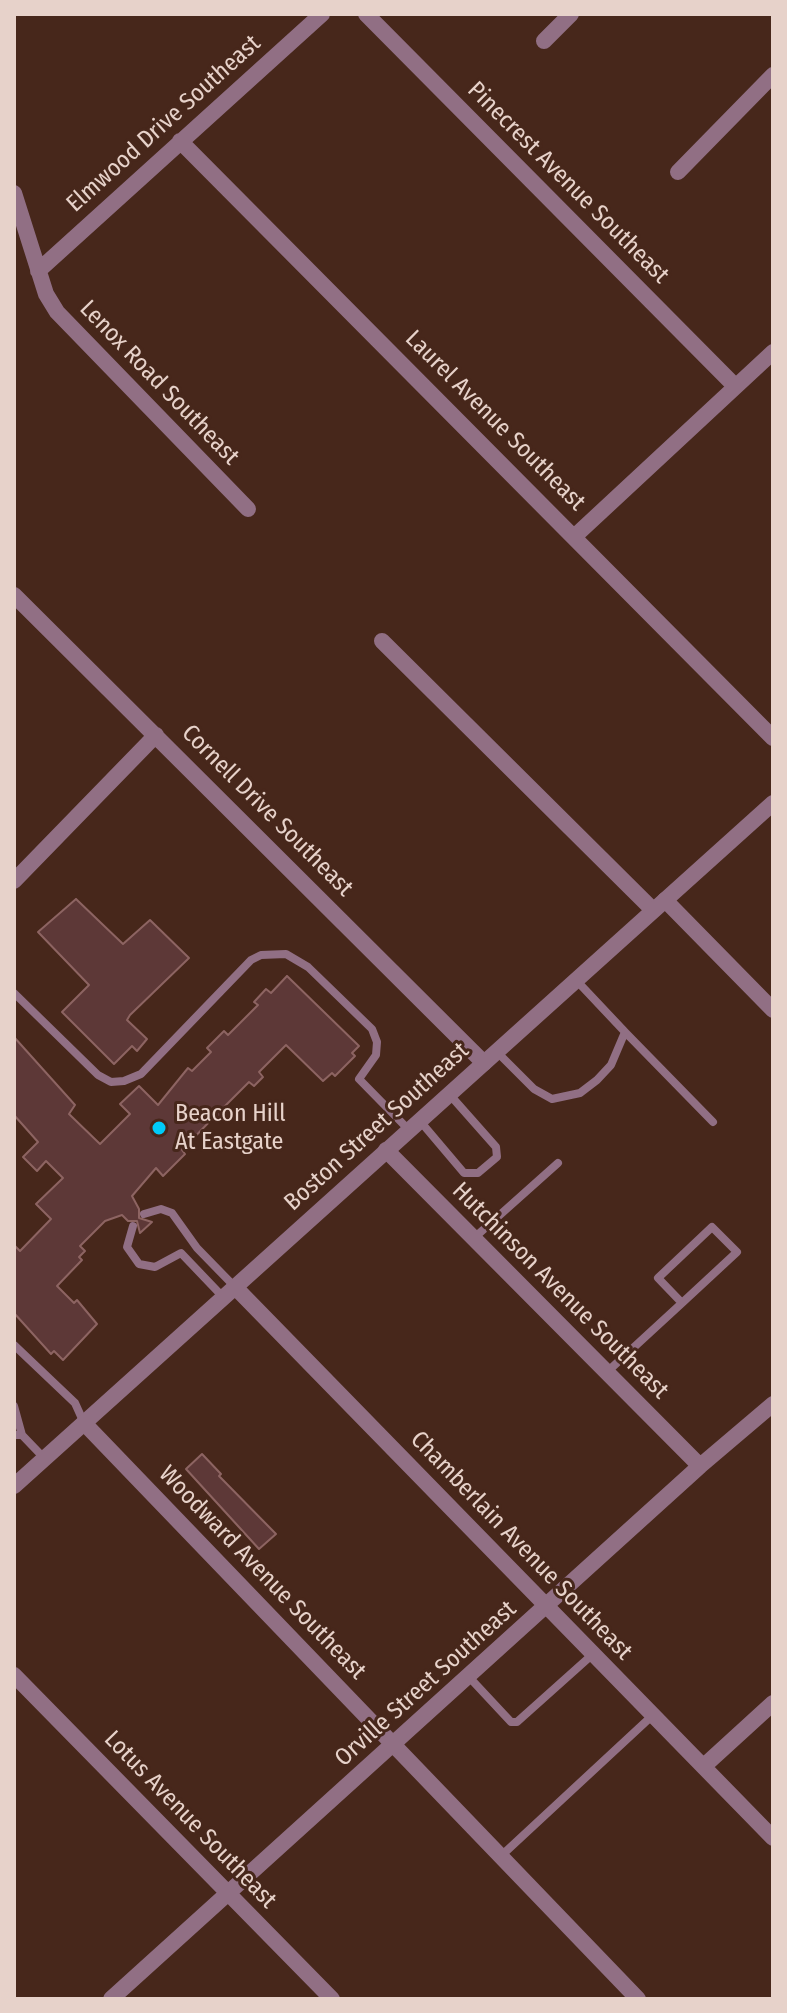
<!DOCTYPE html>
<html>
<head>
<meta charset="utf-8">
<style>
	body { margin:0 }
	#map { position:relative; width:787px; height:2013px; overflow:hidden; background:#47271b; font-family:"Fira Sans Condensed",sans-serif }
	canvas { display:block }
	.frame { position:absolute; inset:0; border:16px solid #e7d2ca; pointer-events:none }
</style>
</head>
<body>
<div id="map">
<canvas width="787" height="2013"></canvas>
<div class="frame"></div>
</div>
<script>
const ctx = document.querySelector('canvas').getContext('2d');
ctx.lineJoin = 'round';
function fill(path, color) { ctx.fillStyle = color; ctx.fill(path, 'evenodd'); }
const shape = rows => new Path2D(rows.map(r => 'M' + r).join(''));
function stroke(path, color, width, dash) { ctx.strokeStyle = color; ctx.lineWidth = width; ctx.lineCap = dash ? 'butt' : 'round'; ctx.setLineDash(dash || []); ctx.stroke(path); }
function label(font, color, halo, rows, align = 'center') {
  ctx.font = font + ' "Fira Sans Condensed",sans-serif'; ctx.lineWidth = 6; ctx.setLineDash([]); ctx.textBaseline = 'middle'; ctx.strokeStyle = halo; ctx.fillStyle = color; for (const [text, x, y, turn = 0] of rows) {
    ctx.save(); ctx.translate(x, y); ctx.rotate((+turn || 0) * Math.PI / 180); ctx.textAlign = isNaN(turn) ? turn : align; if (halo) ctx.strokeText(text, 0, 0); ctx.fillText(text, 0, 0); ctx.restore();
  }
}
const building = shape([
	[76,899,123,944,150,920,189,958,130,1015,127,1020,147,1039,137,1051,132,1046,114,1064,62,1012,89,985,38,932,76,899],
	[287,976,359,1046,352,1053,355,1056,335,1076,332,1073,323,1081,286,1045,259,1072,263,1077,254,1086,249,1082,224,1107,228,1112,218,1121,214,1117,182,1150,185,1154,163,1176,156,1168,132,1196,139,1209,139,1218,152,1222,140,1233,137,1221,128,1221,122,1215,105,1221,80,1246,85,1251,79,1257,82,1260,57,1286,74,1303,77,1300,97,1324,63,1360,54,1351,51,1354,14,1313,14,1245,20,1251,51,1219,36,1204,63,1178,46,1161,37,1171,23,1157,38,1142,14,1115,14,1037,75,1105,69,1114,100,1144,130,1114,120,1104,139,1086,158,1105,188,1068,192,1071,211,1052,207,1048,224,1031,228,1035,258,1005,254,1002,266,989,271,993,287,976],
	[202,1454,221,1474,219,1476,276,1534,259,1549,186,1469,202,1454]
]);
fill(building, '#5d3837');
stroke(building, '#8d6462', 2);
stroke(shape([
	[14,993,98,1075,111,1082,124,1081,141,1074,251,960,261,955,286,954,308,967,372,1029,377,1042,376,1055,359,1079,409,1130],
	[625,1032,713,1122],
	[497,1052,534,1089,552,1099,580,1093,597,1080,611,1065,625,1032,576,980],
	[420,1121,464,1173,478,1173,497,1157,496,1147,450,1095],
	[144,1214,161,1209,172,1213,197,1248,235,1287],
	[133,1226,127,1247,139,1264,155,1267,181,1253,223,1297],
	[474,1238,558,1163],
	[14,1345,75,1403,84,1423],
	[607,1372,682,1303,737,1252,712,1227,658,1278,682,1303],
	[14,1406,22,1435],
	[14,1435,22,1435,45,1459],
	[469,1677,511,1722,517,1722,593,1654],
	[501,1856,653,1715]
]), '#916f84', 8);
stroke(shape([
	[366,14,735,386],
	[544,41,571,14],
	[180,141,773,738],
	[678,172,773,75],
	[14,193,46,294,57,312,248,509],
	[38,271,322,14],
	[575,536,773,352],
	[14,595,484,1063],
	[382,641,653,910],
	[14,881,156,735],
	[665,900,773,1010],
	[386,1150,700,1466],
	[235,1287,773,1838],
	[84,1423,638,1999],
	[14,1675,332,1999],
	[704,1766,773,1703],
	[111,1999,700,1466,773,1404]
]), '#916f84', 16);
stroke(shape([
	[14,1486,773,803]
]), '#916f84', 16);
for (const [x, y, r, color] of [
	[159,1128,8,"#00cbf9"]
]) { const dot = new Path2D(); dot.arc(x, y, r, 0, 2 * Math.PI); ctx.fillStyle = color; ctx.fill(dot); stroke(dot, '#47271b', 3); }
label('24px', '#e7d2ca', '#47271b', [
	["Elmwood Drive Southeast",164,124,-42],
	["Pinecrest Avenue Southeast",568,183,45],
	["Lenox Road Southeast",159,383,46],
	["Laurel Avenue Southeast",495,421,45],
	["Cornell Drive Southeast",267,811,45],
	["Boston Street Southeast",377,1127,-42],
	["Hutchinson Avenue Southeast",560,1291,45],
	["Chamberlain Avenue Southeast",521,1546,46],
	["Woodward Avenue Southeast",262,1573,46],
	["Orville Street Southeast",426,1684,-42],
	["Lotus Avenue Southeast",190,1820,46]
]);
label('24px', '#e7d2ca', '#47271b', [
	["Beacon Hill",175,1114],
	["At Eastgate",175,1142]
], 'left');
</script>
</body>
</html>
